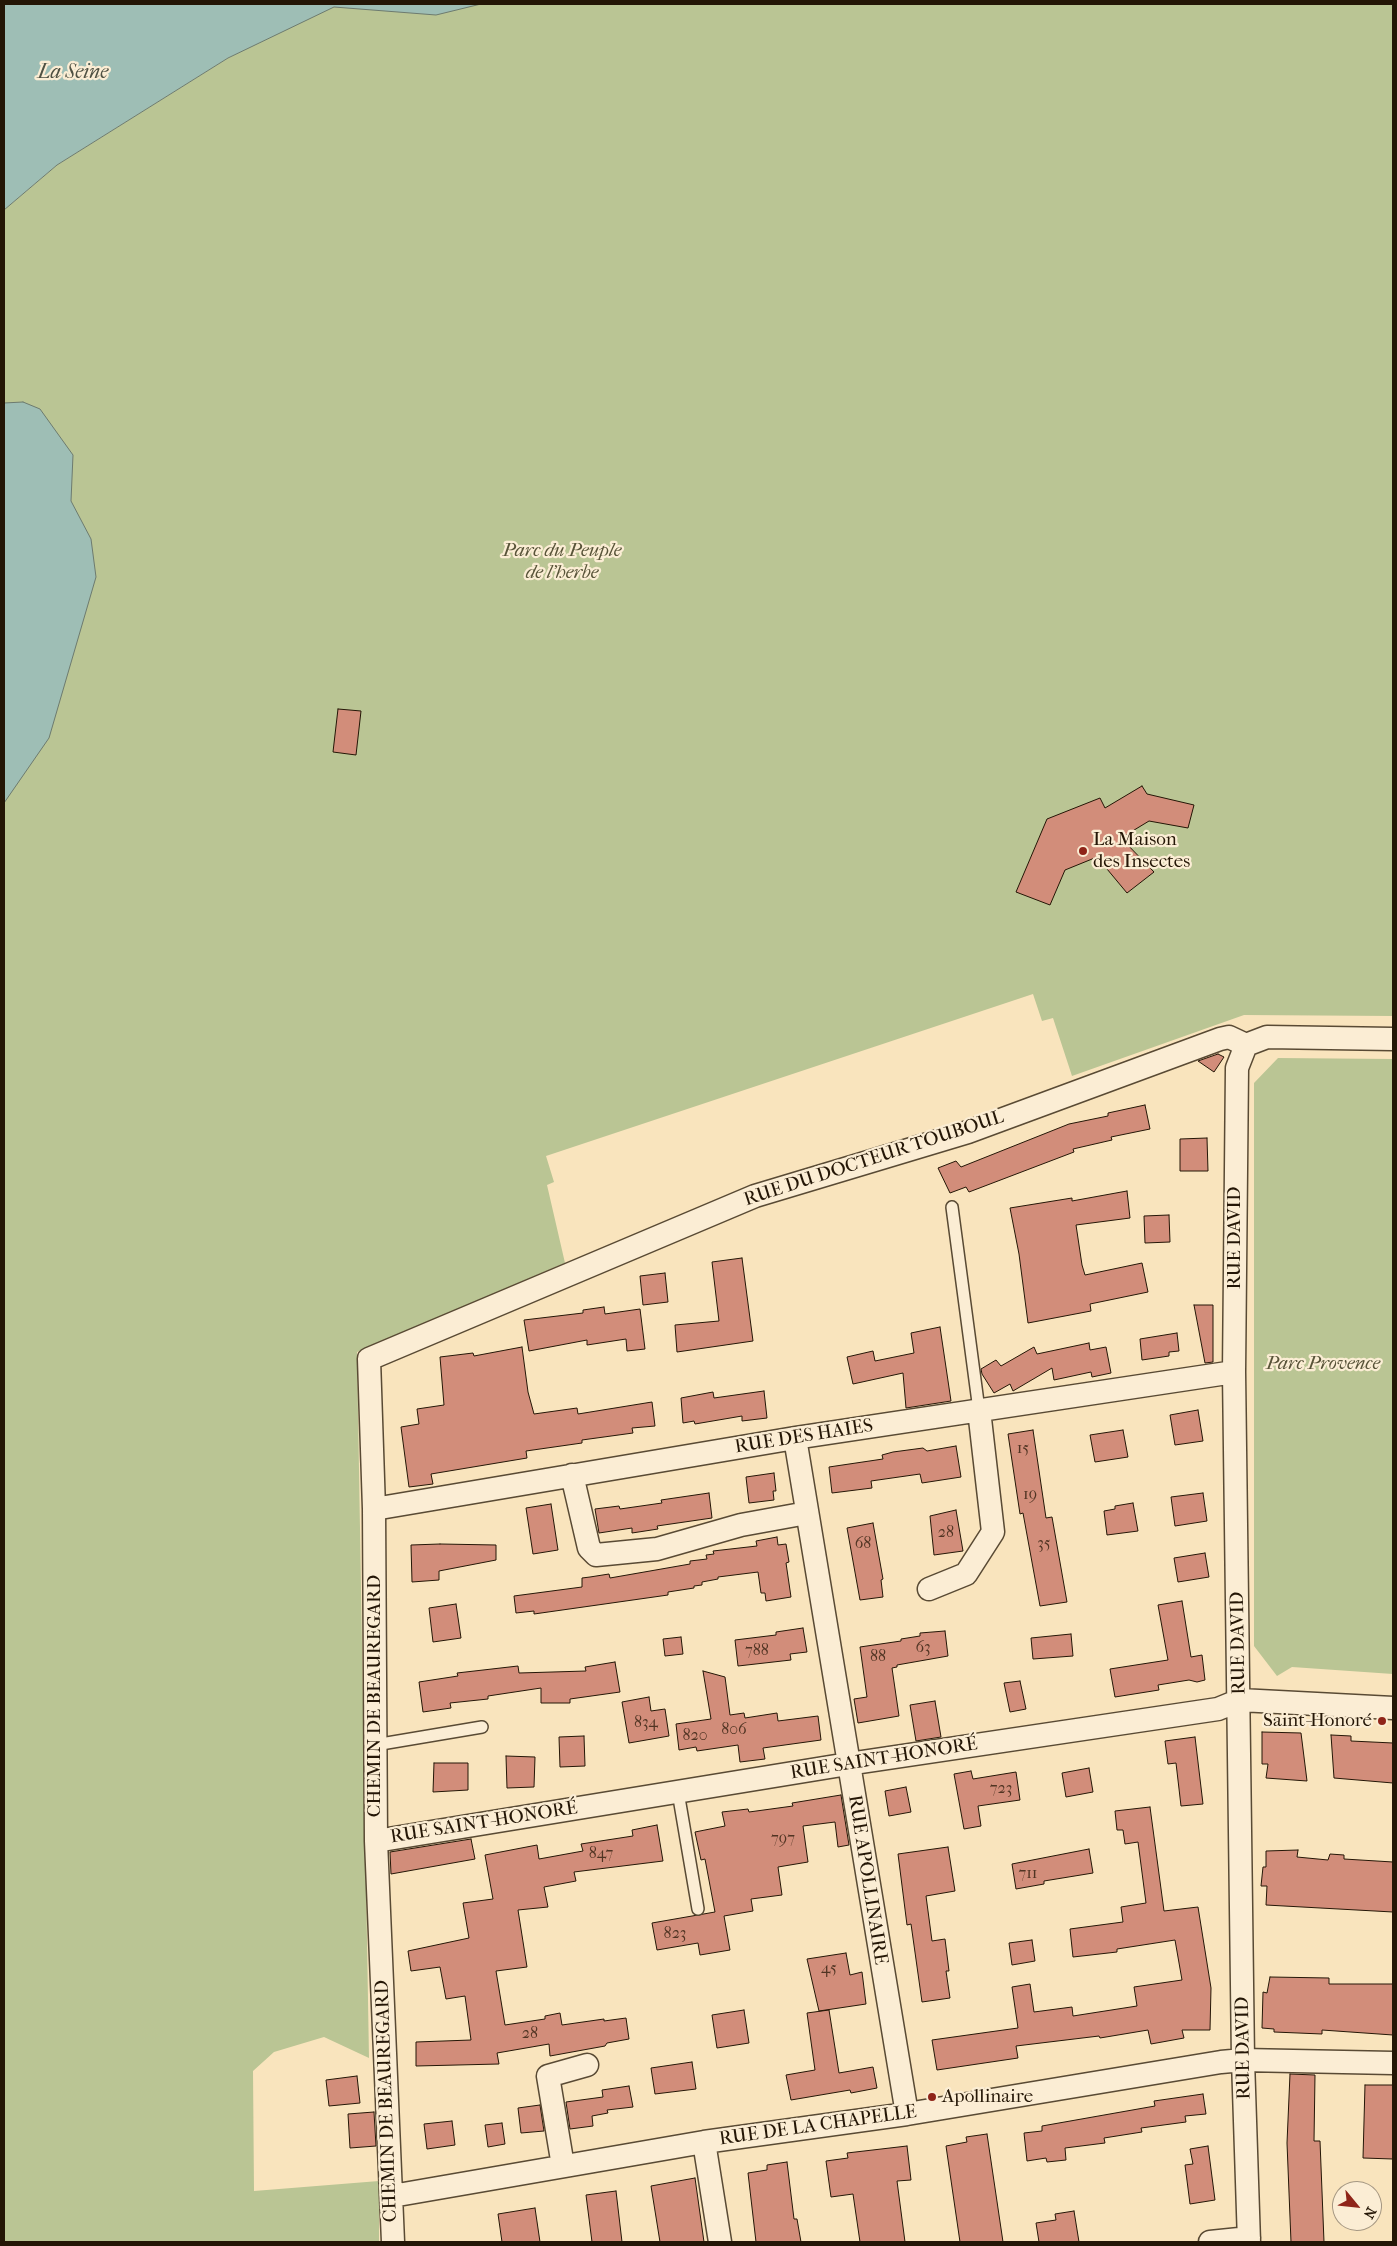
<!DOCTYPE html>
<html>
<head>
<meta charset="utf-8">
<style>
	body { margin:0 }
	#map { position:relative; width:1397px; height:2246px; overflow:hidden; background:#f9e4bd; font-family:"IM FELL French Canon",serif }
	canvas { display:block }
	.frame { position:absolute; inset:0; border:5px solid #241606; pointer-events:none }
	.north { position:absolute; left:1332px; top:2181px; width:50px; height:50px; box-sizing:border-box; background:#fbedd4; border:1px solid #a59782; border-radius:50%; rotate:118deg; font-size:14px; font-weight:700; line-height:20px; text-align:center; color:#241606 }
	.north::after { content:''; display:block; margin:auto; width:18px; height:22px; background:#8f2418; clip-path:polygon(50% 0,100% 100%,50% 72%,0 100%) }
</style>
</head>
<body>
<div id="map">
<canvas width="1397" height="2246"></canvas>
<div class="frame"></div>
<div class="north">N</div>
</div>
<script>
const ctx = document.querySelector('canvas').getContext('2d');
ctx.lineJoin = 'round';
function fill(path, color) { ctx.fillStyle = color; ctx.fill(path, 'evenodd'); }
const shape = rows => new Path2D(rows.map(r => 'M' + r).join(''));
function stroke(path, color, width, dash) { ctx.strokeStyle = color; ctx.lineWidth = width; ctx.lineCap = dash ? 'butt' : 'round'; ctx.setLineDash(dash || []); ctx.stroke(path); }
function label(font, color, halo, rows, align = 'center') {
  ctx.font = font + ' "IM FELL French Canon",serif'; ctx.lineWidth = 4.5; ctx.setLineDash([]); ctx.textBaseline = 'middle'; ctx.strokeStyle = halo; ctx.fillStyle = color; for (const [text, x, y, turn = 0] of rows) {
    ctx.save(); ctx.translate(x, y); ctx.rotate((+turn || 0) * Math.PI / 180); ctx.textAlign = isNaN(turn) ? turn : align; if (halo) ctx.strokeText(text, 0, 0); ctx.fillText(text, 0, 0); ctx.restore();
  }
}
fill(shape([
	[336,4,1393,4,1393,1016,1244,1015,1072,1076,1053,1018,1042,1021,1033,994,546,1156,554,1182,547,1185,565,1263,357,1352,369,2058,324,2037,274,2052,253,2071,254,2191,379,2181,379,2242,4,2242,4,210,57,165,228,58],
	[1278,1058,1393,1059,1393,1674,1292,1667,1277,1676,1254,1646,1254,1083]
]), '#bac594');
const water = shape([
	[4,4,481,4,436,15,334,7,228,58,57,165,4,210,4,4],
	[23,402,40,409,73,455,71,501,91,539,96,577,49,738,4,803,4,403,23,402]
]);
fill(water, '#9ebeb5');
stroke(water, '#6d7b6f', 1);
const building = shape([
	[338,709,361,711,356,755,333,752,338,709],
	[1142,786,1147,794,1194,805,1188,828,1149,821,1121,838,1154,872,1127,893,1097,857,1065,870,1050,905,1016,892,1047,819,1100,798,1105,808,1142,786],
	[1218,1054,1224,1057,1214,1072,1198,1061,1218,1054],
	[1145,1105,1150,1129,1111,1137,1112,1140,1073,1149,1074,1152,969,1192,966,1187,950,1193,938,1168,956,1161,961,1167,1069,1124,1108,1116,1108,1113,1145,1105],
	[1207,1138,1208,1171,1180,1171,1180,1139,1207,1138],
	[1127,1191,1130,1218,1076,1225,1082,1265,1085,1275,1142,1263,1148,1292,1090,1304,1091,1311,1028,1323,1019,1254,1010,1208,1072,1198,1072,1201,1127,1191],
	[1169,1215,1170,1242,1145,1243,1144,1216,1169,1215],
	[742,1258,753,1341,677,1352,675,1325,719,1321,712,1262,742,1258],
	[665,1273,668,1302,643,1305,640,1276,665,1273],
	[1194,1305,1213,1305,1213,1362,1205,1363,1194,1305],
	[604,1307,605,1314,640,1309,645,1349,627,1351,626,1339,587,1345,587,1340,529,1351,524,1320,583,1313,583,1310,604,1307],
	[940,1327,951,1401,906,1408,903,1373,853,1384,847,1357,873,1351,875,1361,914,1353,911,1333,940,1327],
	[1177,1333,1179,1351,1169,1352,1169,1356,1142,1360,1140,1339,1177,1333],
	[1089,1343,1090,1350,1106,1347,1111,1373,1092,1377,1091,1372,1054,1380,1052,1368,1013,1391,1010,1384,994,1393,982,1374,981,1369,996,1360,1001,1366,1034,1347,1037,1354,1089,1343],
	[522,1347,528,1392,534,1414,577,1408,578,1414,652,1402,655,1426,632,1428,633,1433,582,1440,582,1443,526,1451,527,1458,431,1474,433,1484,409,1487,401,1427,419,1424,417,1409,444,1405,440,1357,473,1353,474,1356,522,1347],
	[764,1391,767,1418,742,1421,742,1416,695,1424,694,1421,683,1423,681,1398,713,1392,714,1398,764,1391],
	[1198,1410,1203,1441,1175,1445,1170,1415,1198,1410],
	[1033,1430,1046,1518,1052,1517,1067,1602,1040,1606,1023,1513,1020,1514,1008,1434,1033,1430],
	[1123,1430,1128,1457,1095,1462,1090,1435,1123,1430],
	[956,1446,961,1477,922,1483,920,1474,871,1481,872,1488,832,1493,829,1467,883,1459,882,1455,893,1452,923,1448,927,1451,956,1446],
	[774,1473,776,1491,773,1491,774,1500,749,1503,746,1477,774,1473],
	[709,1493,712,1518,657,1526,658,1529,632,1533,632,1528,599,1533,595,1509,619,1506,620,1509,662,1503,661,1500,709,1493],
	[1203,1493,1207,1521,1175,1526,1171,1497,1203,1493],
	[1133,1503,1138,1531,1107,1535,1104,1511,1115,1509,1115,1506,1133,1503],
	[551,1504,558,1550,533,1554,526,1508,551,1504],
	[956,1510,963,1551,934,1555,930,1516,956,1510],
	[873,1523,883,1579,881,1580,883,1597,860,1600,847,1528,873,1523],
	[777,1537,778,1545,786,1544,789,1562,786,1563,791,1597,766,1601,765,1593,761,1593,758,1572,718,1577,718,1579,702,1582,702,1585,694,1586,694,1588,668,1592,668,1595,534,1614,534,1611,516,1613,514,1596,582,1587,582,1578,590,1577,609,1574,610,1578,690,1564,690,1561,707,1559,706,1555,714,1554,713,1551,757,1546,756,1541,777,1537],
	[440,1544,496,1545,496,1560,439,1571,439,1580,412,1582,411,1545,440,1544],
	[1205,1553,1209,1577,1178,1582,1174,1558,1205,1553],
	[1182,1601,1191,1657,1202,1655,1205,1680,1197,1682,1189,1680,1158,1685,1159,1690,1115,1697,1110,1669,1168,1660,1158,1605,1182,1601],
	[456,1604,461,1638,433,1642,429,1608,456,1604],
	[803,1628,807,1652,790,1654,791,1660,738,1666,735,1640,776,1635,776,1632,803,1628],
	[945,1631,948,1656,897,1665,897,1667,892,1668,899,1716,858,1723,854,1699,867,1697,860,1647,901,1641,901,1639,920,1636,920,1633,945,1631],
	[1071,1634,1073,1656,1033,1659,1031,1638,1071,1634],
	[681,1637,683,1654,665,1656,663,1639,681,1637],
	[615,1662,620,1692,570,1699,570,1703,541,1703,541,1688,488,1696,488,1699,450,1703,451,1708,423,1712,419,1682,458,1676,457,1673,518,1666,519,1673,586,1671,585,1667,615,1662],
	[703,1671,725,1677,730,1715,744,1713,745,1718,777,1713,778,1721,818,1716,821,1740,763,1748,765,1759,740,1762,738,1745,697,1751,696,1747,679,1750,676,1724,711,1719,703,1671],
	[1020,1681,1026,1709,1010,1712,1004,1683,1020,1681],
	[649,1697,651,1711,665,1709,669,1736,629,1743,622,1702,649,1697],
	[935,1701,941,1737,916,1741,910,1705,935,1701],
	[1262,1732,1301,1733,1307,1781,1266,1778,1268,1764,1262,1764,1262,1732],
	[1331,1735,1351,1736,1351,1741,1393,1743,1393,1783,1334,1778,1331,1735],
	[584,1736,585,1766,560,1767,559,1737,584,1736],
	[1195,1737,1203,1804,1181,1806,1176,1763,1168,1764,1165,1741,1195,1737],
	[506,1756,535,1757,534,1787,507,1788,506,1756],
	[434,1763,468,1763,468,1790,433,1792,434,1763],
	[1089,1768,1093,1792,1066,1797,1062,1773,1089,1768],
	[971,1771,973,1779,1016,1772,1020,1800,978,1806,981,1826,964,1829,954,1774,971,1771],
	[906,1787,911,1812,889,1816,885,1791,906,1787],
	[841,1795,849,1845,838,1847,835,1822,803,1826,808,1862,778,1867,782,1895,751,1899,753,1911,724,1916,730,1950,700,1955,698,1943,657,1950,652,1923,715,1912,705,1859,701,1860,695,1832,725,1826,722,1812,748,1809,749,1812,793,1806,792,1803,841,1795],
	[1150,1807,1164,1911,1198,1907,1211,1988,1210,2030,1182,2030,1184,2038,1151,2044,1148,2030,1100,2038,1099,2036,1016,2046,1018,2058,937,2070,932,2040,1018,2028,1012,1987,1030,1984,1034,2012,1072,2007,1073,2016,1137,2006,1134,1987,1182,1980,1175,1940,1117,1949,1117,1952,1073,1957,1070,1929,1123,1922,1121,1907,1146,1903,1138,1842,1125,1844,1123,1830,1117,1830,1115,1811,1150,1807],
	[657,1825,663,1861,574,1872,576,1881,544,1887,548,1907,518,1910,527,1967,496,1971,505,2025,545,2019,545,2016,560,2013,562,2025,604,2019,604,2021,626,2018,629,2039,607,2043,605,2046,550,2056,549,2044,497,2053,499,2064,416,2066,416,2042,471,2040,465,1996,446,1999,440,1967,411,1971,408,1951,469,1938,463,1903,493,1899,485,1855,537,1845,539,1859,583,1851,581,1844,633,1836,632,1830,657,1825],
	[471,1839,475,1859,391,1874,390,1852,471,1839],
	[948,1847,955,1891,926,1896,932,1941,945,1939,949,1971,946,1971,950,1998,922,2002,911,1924,907,1925,898,1854,948,1847],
	[1089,1849,1093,1873,1044,1881,1044,1884,1016,1889,1012,1864,1089,1849],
	[1298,1850,1297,1857,1328,1860,1330,1854,1344,1855,1344,1859,1393,1862,1393,1912,1266,1905,1267,1886,1261,1886,1263,1867,1266,1867,1266,1851,1298,1850],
	[1032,1940,1035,1961,1012,1965,1009,1943,1032,1940],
	[846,1953,850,1975,862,1972,866,2004,819,2011,807,1959,846,1953],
	[1270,1977,1329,1978,1329,1984,1393,1984,1393,2035,1322,2030,1322,2034,1274,2032,1274,2029,1262,2028,1263,1992,1267,1993,1270,1977],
	[744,2010,749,2043,717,2048,712,2015,744,2010],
	[829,2010,839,2073,873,2067,877,2088,851,2093,850,2090,791,2100,786,2075,815,2070,807,2013,829,2010],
	[692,2062,696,2089,655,2094,651,2068,692,2062],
	[1290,2074,1315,2075,1314,2141,1320,2141,1324,2242,1291,2242,1287,2143,1290,2074],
	[357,2076,360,2103,329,2106,326,2080,357,2076],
	[1365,2085,1393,2085,1393,2159,1363,2158,1365,2085],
	[629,2086,633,2107,607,2110,608,2113,592,2116,593,2126,570,2129,566,2102,603,2097,602,2090,629,2086],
	[1203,2094,1206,2114,1185,2116,1186,2122,1141,2128,1142,2132,1104,2138,1105,2143,1065,2148,1066,2160,1047,2162,1046,2158,1027,2161,1024,2133,1042,2131,1042,2126,1155,2106,1154,2101,1203,2094],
	[540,2105,544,2131,521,2133,518,2108,540,2105],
	[374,2112,376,2146,350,2148,348,2114,374,2112],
	[452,2121,455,2145,427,2149,424,2124,452,2121],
	[502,2123,505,2144,488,2147,485,2125,502,2123],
	[987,2134,1003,2242,960,2242,946,2146,967,2142,966,2137,987,2134],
	[907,2146,911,2180,897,2181,905,2242,860,2242,853,2194,831,2197,826,2161,848,2158,847,2153,907,2146],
	[1208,2146,1215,2200,1190,2204,1185,2165,1193,2164,1190,2149,1208,2146],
	[787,2162,794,2219,797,2219,801,2242,756,2242,748,2173,767,2170,767,2165,787,2162],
	[695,2178,704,2242,660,2242,651,2186,695,2178],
	[616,2191,622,2242,592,2242,586,2195,616,2191],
	[535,2208,540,2242,502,2242,498,2214,535,2208],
	[1074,2211,1079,2242,1039,2242,1036,2223,1056,2220,1055,2214,1074,2211]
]);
fill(building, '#d28d7a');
stroke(building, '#241606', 1);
const lane = shape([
	[952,1207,979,1410],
	[375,1745,482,1727],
	[678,1792,698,1909]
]);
const street = shape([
	[1246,1045,1237,1068,1234,1372,1243,2060,1249,2242],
	[795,1438,907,2114],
	[572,1475,589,1548,596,1555,657,1549,741,1525,807,1513],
	[374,1509,795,1438,1234,1372],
	[929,1589,966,1574,993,1532,979,1410],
	[376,1841,848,1764,1218,1709,1240,1700,1393,1708],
	[704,2142,720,2242],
	[563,2166,548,2076,587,2065],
	[392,2196,704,2142,907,2114,1221,2062,1243,2060,1393,2063],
	[393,2242,376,1841,374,1509,369,1359,755,1196,968,1132,1220,1039,1229,1037,1246,1045,1267,1037,1393,1039],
	[1210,2242,1249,2238]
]);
stroke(lane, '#594a34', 14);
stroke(street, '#594a34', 25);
stroke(lane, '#fbedd4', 11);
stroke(street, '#fbedd4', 22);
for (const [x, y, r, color] of [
	[1083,851,5,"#8f2418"],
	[1382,1721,5,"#8f2418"],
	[932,2097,5,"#8f2418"]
]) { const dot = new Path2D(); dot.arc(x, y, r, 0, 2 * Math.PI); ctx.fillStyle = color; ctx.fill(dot); stroke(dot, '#fbedd4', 2); }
label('16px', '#503423', null, [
	["15",1023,1449],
	["19",1030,1495],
	["28",946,1533],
	["68",863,1544],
	["35",1044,1544],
	["63",923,1648],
	["788",757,1651],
	["88",878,1657],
	["834",646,1723],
	["806",734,1730],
	["820",695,1736],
	["723",1001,1789],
	["797",783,1839],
	["847",601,1854],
	["711",1028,1874],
	["823",675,1934],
	["45",829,1969],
	["28",530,2034]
]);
label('italic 19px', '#585338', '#fbedd4', [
	["Parc du Peuple",562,551],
	["de l'herbe",562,573],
	["Parc Provence",1323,1364]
]);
label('19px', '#241606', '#fbedd4', [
	["La Maison",1093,840],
	["des Insectes",1093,862],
	["Saint-Honoré",1372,1721,"right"],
	["Apollinaire",942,2097]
], 'left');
label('19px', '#241606', '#fbedd4', [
	["RUE DU DOCTEUR TOUBOUL",874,1159,-18],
	["RUE DAVID",1235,1238,-90],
	["RUE DES HAIES",804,1437,-9],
	["RUE DAVID",1239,1643,-91],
	["CHEMIN DE BEAUREGARD",375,1696,-90],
	["RUE SAINT-HONORÉ",884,1759,-9],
	["RUE SAINT-HONORÉ",484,1823,-9],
	["RUE APOLLINAIRE",867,1880,81],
	["RUE DAVID",1244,2048,-91],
	["CHEMIN DE BEAUREGARD",387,2101,-92],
	["RUE DE LA CHAPELLE",818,2126,-8]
]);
label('italic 20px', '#4f5143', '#fbedd4', [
	["La Seine",73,73]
]);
</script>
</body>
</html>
